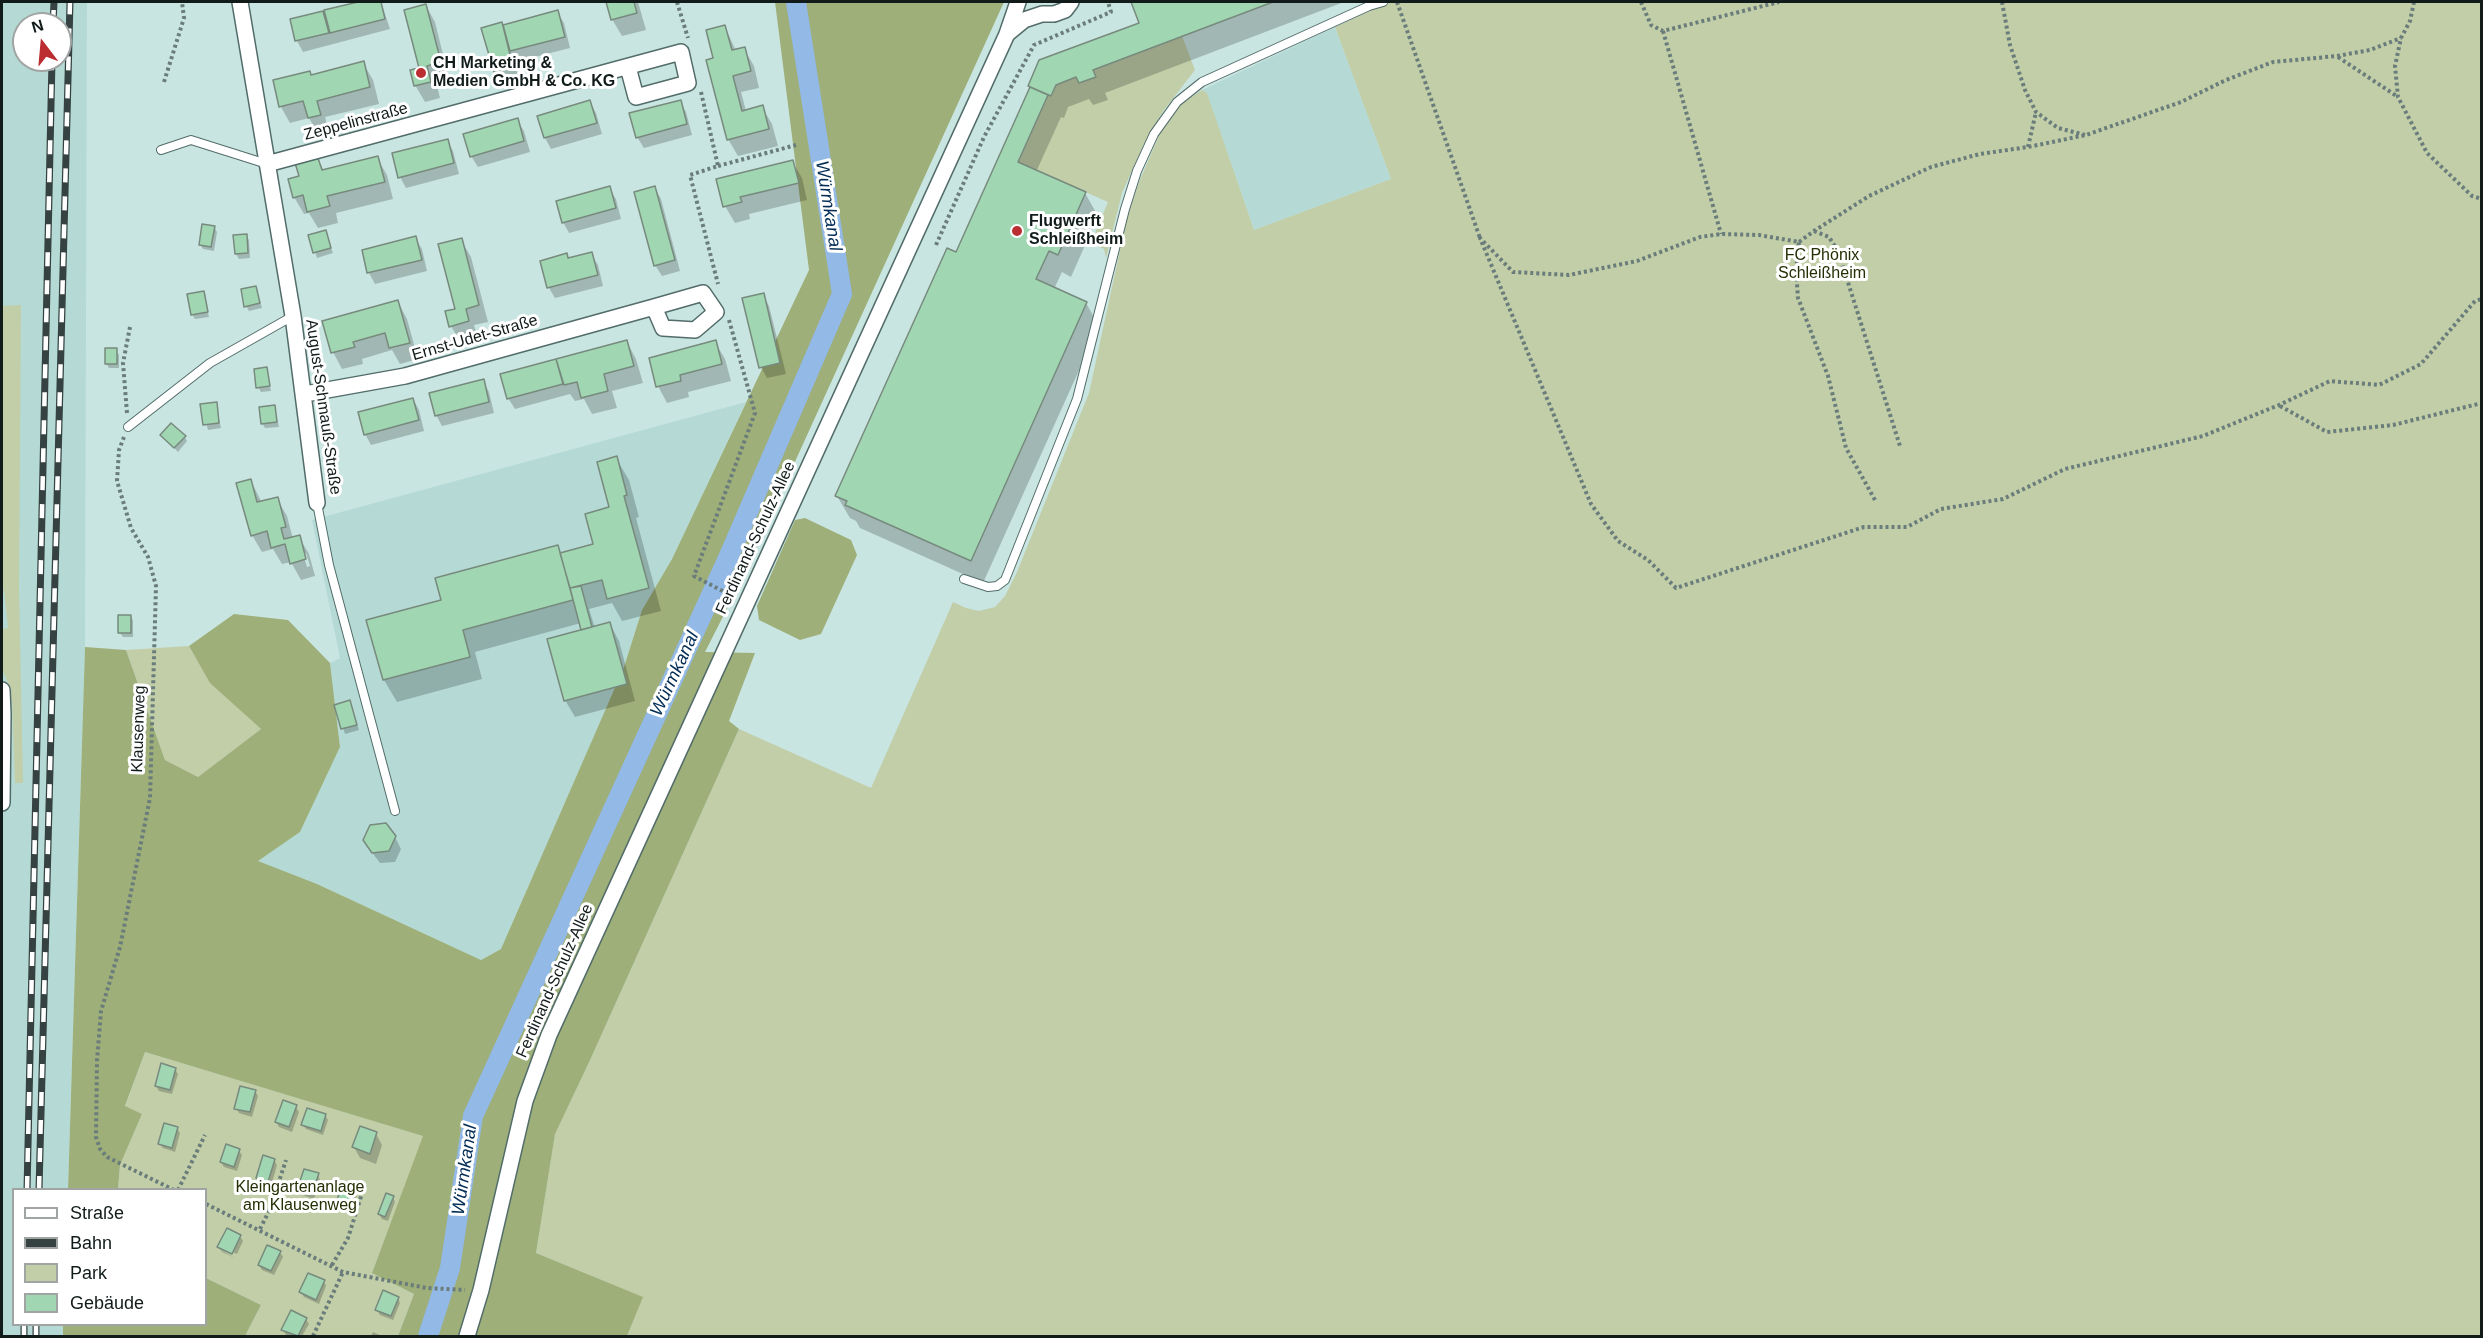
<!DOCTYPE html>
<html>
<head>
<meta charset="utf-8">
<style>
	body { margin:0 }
	#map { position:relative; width:2483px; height:1338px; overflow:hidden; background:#c9e5e2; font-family:Arial,sans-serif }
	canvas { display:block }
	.frame { position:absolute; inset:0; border:3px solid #111b1a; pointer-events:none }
	.legend { position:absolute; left:12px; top:1188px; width:195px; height:138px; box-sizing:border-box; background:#fff; border:2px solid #a0a4a3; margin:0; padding:8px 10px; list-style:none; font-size:18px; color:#111b1a }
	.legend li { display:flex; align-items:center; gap:12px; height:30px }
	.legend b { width:30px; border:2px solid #a0a4a3 }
	.north { position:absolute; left:12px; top:12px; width:60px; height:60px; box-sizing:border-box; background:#fff; border:2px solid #a0a4a3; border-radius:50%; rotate:344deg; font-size:16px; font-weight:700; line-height:24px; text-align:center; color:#111b1a }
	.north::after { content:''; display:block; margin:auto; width:21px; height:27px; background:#bc2d31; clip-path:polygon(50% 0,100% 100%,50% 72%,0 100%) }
</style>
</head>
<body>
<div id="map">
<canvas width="2483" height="1338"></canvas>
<div class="frame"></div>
<ul class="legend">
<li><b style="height:8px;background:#fff"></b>Straße</li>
<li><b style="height:8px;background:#354241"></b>Bahn</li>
<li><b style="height:16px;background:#c1cea8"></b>Park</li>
<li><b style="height:16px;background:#a0d7b2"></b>Gebäude</li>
</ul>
<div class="north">N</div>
</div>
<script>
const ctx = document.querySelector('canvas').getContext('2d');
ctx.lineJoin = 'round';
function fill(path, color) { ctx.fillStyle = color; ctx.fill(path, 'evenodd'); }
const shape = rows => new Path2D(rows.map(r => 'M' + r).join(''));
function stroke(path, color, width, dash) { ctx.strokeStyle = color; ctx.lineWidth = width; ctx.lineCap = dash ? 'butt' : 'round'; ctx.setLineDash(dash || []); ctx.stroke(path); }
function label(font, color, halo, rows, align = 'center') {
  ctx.font = font + ' Arial,sans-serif'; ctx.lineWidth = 6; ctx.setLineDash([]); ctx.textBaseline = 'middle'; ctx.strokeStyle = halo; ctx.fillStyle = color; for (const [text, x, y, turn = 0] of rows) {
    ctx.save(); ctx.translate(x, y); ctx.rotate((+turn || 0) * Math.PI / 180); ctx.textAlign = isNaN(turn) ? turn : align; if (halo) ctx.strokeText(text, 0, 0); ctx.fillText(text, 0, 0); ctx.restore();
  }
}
fill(shape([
	[2,2,87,2,85,647,68,1189,14,1190,14,1324,63,1325,63,1336,2,1336],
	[24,24,60,24,60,60,24,60],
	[1335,27,1391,179,1254,230,1207,94,1202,90],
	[746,402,672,559,642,610,624,667,501,949,481,960,317,884,257,861,300,832,340,747,330,663,340,658,312,520]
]), '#b5dad5');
fill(shape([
	[1367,2,2481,2,2481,1336,627,1336,642,1297,536,1253,555,1133,591,1058,739,729,871,788,953,602,966,608,979,611,995,607,1005,596,1017,572,1089,393,1127,218,1139,182,1160,133,1182,103,1202,90,1207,93,1254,230,1391,179,1335,27,1370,11],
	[1182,36,1195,70,1164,110,1143,146,1122,193,1106,258,1104,249,1091,243,1108,202,1018,162,1048,95,1051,96,1056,85,1076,77,1079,83,1096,77,1093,70],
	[21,305,19,588,23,783,15,783,12,702,8,683,2,669,2,629,8,628,4,591,2,591,2,306],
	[189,646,211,683,261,729,198,777,165,760,126,650],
	[145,1052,424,1136,372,1273,414,1294,398,1336,245,1336,261,1305,206,1278,206,1190,118,1190,120,1165,142,1114,125,1107]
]), '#c1cea8');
fill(shape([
	[775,2,1004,2,738,587,705,652,755,653,729,721,739,729,591,1058,555,1134,536,1253,643,1297,627,1336,398,1336,414,1294,372,1273,423,1136,145,1052,125,1106,142,1114,120,1165,118,1189,68,1190,85,647,126,650,165,760,198,777,261,729,210,683,189,646,234,614,288,620,330,663,340,747,300,832,258,861,317,884,481,960,501,949,624,667,642,610,672,559,809,270],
	[805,518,851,540,857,555,821,634,800,640,759,620,757,606,795,520],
	[206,1278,261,1305,245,1336,63,1336,63,1325,206,1324]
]), '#9eaf79');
fill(shape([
	[364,2,381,2,390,29,303,52,297,41,292,20,322,12,327,20,326,11],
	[608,2,638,2,646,30,622,36,612,19],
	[1132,2,1344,2,1105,93,1108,100,1093,105,1089,99,1068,107,1064,118,1061,117,1036,172,1085,193,1098,216,1071,277,1062,272,1054,289,1086,303,1099,326,983,583,860,528,856,521,850,518,837,496,957,254,1031,89,1029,86,1141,23],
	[426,6,435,22,449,79,436,82,440,98,425,102,415,85,421,69],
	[557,12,564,23,570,48,515,62,518,78,501,82,495,71,502,23,503,26],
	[725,27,736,51,744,49,754,66,759,88,741,92,746,111,762,107,772,124,778,146,738,156,728,139,715,59],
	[363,63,373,80,379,104,325,117,329,132,319,135,309,118,290,123,281,107,274,81,311,76],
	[590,102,596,113,602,134,551,149,545,138,539,117],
	[680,102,686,112,692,135,644,148,637,137],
	[517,120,524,131,530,152,478,167,471,156],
	[447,140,453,151,459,174,406,188,400,177],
	[377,158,387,175,393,199,336,213,338,223,318,228,309,213,304,214,294,197,301,177,318,159,324,171],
	[792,161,802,178,807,200,749,214,750,219,735,223,725,206],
	[609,188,616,199,621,219,569,233,563,222],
	[655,188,661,199,680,271,662,276,655,265],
	[214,227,217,232,214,251,203,249,200,244],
	[325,232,333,253,317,258,310,236],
	[246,235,249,240,250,258,239,259,236,254],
	[415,238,422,249,427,271,375,284,369,273,363,251],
	[461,240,471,257,488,322,474,325,478,338,461,343,451,326,457,310],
	[591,254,598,265,603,286,555,298,549,288,569,260],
	[256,287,262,308,249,311,246,306],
	[203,293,209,317,195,319,192,314],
	[763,295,769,306,786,374,767,378,761,367],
	[398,302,407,319,418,359,400,364,392,350,362,359,363,364,342,369,333,352],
	[627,342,636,359,643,383,612,391,617,408,592,414,584,399,575,401,570,394,515,409,508,398,502,375],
	[715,342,725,359,731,381,688,392,689,397,667,403,658,386],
	[116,350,119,355,119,368,109,368,106,363],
	[266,369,271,391,261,392,258,387],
	[483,381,489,392,494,413,442,426,436,415],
	[413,399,419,410,424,431,371,445,365,434],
	[216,404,221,428,208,430,202,406],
	[274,406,279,427,265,428,262,423],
	[162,435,184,436,187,441,178,452],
	[616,458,629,480,639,517,636,518,661,611,622,621,612,603,589,609,595,628,610,624,619,641,635,701,575,717,565,700,583,631,581,623,475,652,482,679,397,702,384,680,368,621,443,601,557,546,562,554,595,545,611,508],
	[251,481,262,503,277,499,287,516,293,539,299,537,309,554,315,576,301,580,291,562,282,564,273,549,262,552,252,535],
	[303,553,306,553,310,566,307,567],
	[131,616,133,621,133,637,123,637,120,633],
	[350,702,359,730,345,734,336,706],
	[395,837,401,849,395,862,380,863,371,851],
	[175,1069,178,1074,172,1094,159,1091,156,1086],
	[255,1091,258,1096,252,1117,239,1113,236,1108],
	[284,1102,296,1107,299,1112,292,1132,279,1127,276,1122],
	[325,1115,328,1120,323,1135,306,1129,303,1125],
	[177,1128,180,1133,175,1152,163,1148,160,1144],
	[376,1134,382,1145,376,1164,360,1158,354,1147],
	[239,1151,242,1155,237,1171,224,1167,221,1162],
	[274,1160,277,1165,271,1186,260,1182,257,1177],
	[318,1175,320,1180,314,1199,302,1195,299,1190],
	[354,1190,357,1195,351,1214,340,1211,337,1206],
	[393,1197,395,1202,388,1221,382,1219,379,1214],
	[240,1236,243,1241,237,1254,221,1247,221,1250,235,1258,222,1252,219,1247],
	[280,1252,283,1257,274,1275,262,1270,259,1265],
	[324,1281,326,1286,319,1304,304,1297,301,1292],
	[398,1298,400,1303,393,1320,380,1315,377,1310],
	[306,1319,309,1324,302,1336,286,1335,283,1330],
	[373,1332,382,1336,371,1336]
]), '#0003');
stroke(shape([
	[428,1336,450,1268,473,1116,729,556,842,294,796,2]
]), '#93b9e6', 20);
const building = shape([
	[358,2,381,2,385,19,330,33,324,10,358,2],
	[606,2,634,2,637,13,611,20,606,2],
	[1131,2,1273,2,1093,70,1096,77,1079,83,1076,77,1056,85,1051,96,1028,86,1039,60,1139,23,1131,2],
	[426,4,441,62,427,66,431,82,414,86,410,70,419,68,404,10,426,4],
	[558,10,565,37,510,51,503,25,558,10],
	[323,11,329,33,295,41,290,19,323,11],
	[502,22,513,67,494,72,481,28,502,22],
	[725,25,732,50,745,47,751,71,733,76,742,111,763,105,769,129,727,140,706,60,713,58,706,30,725,25],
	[364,61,370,87,317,101,321,115,308,118,303,101,279,107,273,80,310,71,311,75,364,61],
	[1030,87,1048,95,1018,162,1086,192,1058,255,1049,251,1036,279,1087,302,971,561,845,505,847,501,835,496,947,248,956,252,1030,87],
	[590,100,597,123,544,138,537,116,590,100],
	[681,100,687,124,636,138,629,113,681,100],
	[518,118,524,141,470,157,463,134,518,118],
	[448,139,454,163,398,178,392,153,448,139],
	[378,156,385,182,327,196,330,206,307,212,303,195,293,198,288,179,299,176,295,163,318,158,322,170,378,156],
	[793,160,799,183,740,197,742,202,723,207,716,179,793,160],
	[610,186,616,208,562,223,556,201,610,186],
	[655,186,675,260,654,266,634,192,655,186],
	[202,224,215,226,211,247,199,245,202,224],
	[326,230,331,248,313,253,308,235,326,230],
	[247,234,248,253,235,254,233,235,247,234],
	[416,236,422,260,367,273,362,250,416,236],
	[462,238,479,305,466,309,469,321,449,327,445,311,455,309,438,244,462,238],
	[592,252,598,275,547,288,540,261,567,253,568,258,592,252],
	[256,286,260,303,244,307,241,289,256,286],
	[204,291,208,312,191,315,187,294,204,291],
	[764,293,780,363,759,368,742,298,764,293],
	[398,300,410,343,389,348,385,333,353,342,355,347,331,353,322,321,398,300],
	[627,340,634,366,604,374,608,391,581,398,577,382,564,385,556,359,627,340],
	[716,340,722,364,680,375,681,381,656,387,649,358,716,340],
	[105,348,117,348,117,364,105,364,105,348],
	[556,359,563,384,507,399,500,374,556,359],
	[267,367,270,386,256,388,254,369,267,367],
	[484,379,489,402,435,416,429,393,484,379],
	[413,398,419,420,364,435,358,412,413,398],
	[217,402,219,423,203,425,200,404,217,402],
	[275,405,277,422,261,424,259,407,275,405],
	[171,423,186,436,174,448,160,435,171,423],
	[617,456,627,495,624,496,649,588,607,599,602,580,570,588,560,553,593,544,585,514,609,507,597,462,617,456],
	[251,479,257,502,278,497,286,527,281,528,284,539,300,535,306,559,290,564,285,544,271,548,267,531,251,536,236,483,251,479],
	[558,545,573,600,463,630,470,657,383,680,366,620,441,600,435,578,558,545],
	[581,586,592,627,581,630,570,588,581,586],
	[118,615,131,615,131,633,118,633,118,615],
	[610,622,627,684,564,701,547,639,610,622],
	[350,700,357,725,341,729,334,705,350,700],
	[386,823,396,836,389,851,372,853,363,840,370,825,386,823],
	[161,1063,176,1068,170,1090,155,1086,161,1063],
	[240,1086,256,1090,250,1112,234,1109,240,1086],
	[283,1100,297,1105,289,1127,275,1122,283,1100],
	[307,1108,326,1114,321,1131,301,1125,307,1108],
	[164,1123,178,1127,172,1148,158,1144,164,1123],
	[360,1126,377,1132,370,1154,352,1147,360,1126],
	[226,1144,240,1149,234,1167,220,1162,226,1144],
	[263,1155,275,1159,268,1182,256,1178,263,1155],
	[304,1169,319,1173,312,1194,297,1190,304,1169],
	[342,1185,355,1189,349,1210,335,1206,342,1185],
	[386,1193,394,1196,385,1217,378,1214,386,1193],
	[227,1228,241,1235,232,1254,217,1247,227,1228],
	[267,1245,281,1251,271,1271,258,1265,267,1245],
	[308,1273,325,1280,316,1300,299,1292,308,1273],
	[383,1290,399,1297,391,1316,375,1310,383,1290],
	[291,1310,307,1318,298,1336,281,1330,291,1310]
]);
fill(building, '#a0d7b2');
stroke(building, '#778a7d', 1.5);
const service = shape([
	[161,150,191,140,267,164],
	[128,427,210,363,293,316],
	[317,503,329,565,395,811],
	[964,579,988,587,997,586,1005,580,1077,399,1125,209,1137,171,1154,134,1177,102,1202,82,1369,6,1383,2]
]);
const minor = shape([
	[240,2,293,316,317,503],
	[1007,34,1024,20,1042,14,1054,14,1065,10,1071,2],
	[267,164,681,52,688,83,636,97,628,67],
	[305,394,405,376,654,307,703,293,716,312,695,330,663,328,654,307],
	[2,690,3,714,2,803],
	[467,1336,481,1290,525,1101,549,1035,1007,34,1018,2]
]);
stroke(service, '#526c69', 10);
stroke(minor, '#526c69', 18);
stroke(shape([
	[677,2,688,38],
	[1397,2,1480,238],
	[1641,2,1651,25,1663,31,1779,2],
	[2002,2,2010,45,2025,90,2036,112,2058,128,2085,135],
	[2414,2,2410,21,2401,38,2395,66,2398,97,2427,153,2472,196,2482,199],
	[1663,31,1721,234],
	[2338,57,2398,97],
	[164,82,184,18,182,2],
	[701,92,718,166,690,175,718,284],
	[2028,147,2036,112],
	[718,166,796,145],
	[1814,231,1829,237,1838,251,1900,446],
	[1799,242,1814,231,1869,196,1931,167,1980,154,2028,147,2086,135,2181,102,2226,80,2273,62,2337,56,2370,50,2401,38],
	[936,245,984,137,1034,45,1111,12,1108,2],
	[729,320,755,413,694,576,732,596],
	[2280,406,2327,432,2393,425,2482,403],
	[127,413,123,363,130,327],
	[124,437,119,450,117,481,131,528,148,557,156,586,150,798,120,947,101,1011,97,1061,96,1137,100,1149,107,1157,174,1190],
	[1875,500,1846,448,1828,376,1798,298,1796,270,1799,242,1759,235,1721,234,1700,237,1637,261,1569,275,1513,272,1480,238,1591,504,1618,541,1648,560,1676,588,1864,527,1907,527,1941,509,2003,499,2065,469,2203,436,2279,405,2330,381,2379,385,2421,364,2475,301,2482,299],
	[178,1190,205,1135],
	[206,1204,343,1272,427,1288,465,1290],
	[260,1229,270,1209,286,1160],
	[332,1265,348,1238,365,1184],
	[313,1336,343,1272]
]), '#6a7d7b', 4, [3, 3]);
stroke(service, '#fff', 8);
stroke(minor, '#fff', 15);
const rail = shape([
	[53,24,54,2],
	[27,1190,52,60],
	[39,1190,70,2],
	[24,1336,24,1324],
	[36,1336,36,1324]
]);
stroke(rail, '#354241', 7);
stroke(rail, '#fff', 4.5, [14]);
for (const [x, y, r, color] of [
	[421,73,6,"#bc2d31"],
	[1017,231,6,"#bc2d31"]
]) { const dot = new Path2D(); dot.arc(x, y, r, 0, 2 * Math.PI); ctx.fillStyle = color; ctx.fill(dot); stroke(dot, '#fff', 2); }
label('bold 16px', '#111b1a', '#fff', [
	["CH Marketing &",433,64],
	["Medien GmbH & Co. KG",433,82],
	["Flugwerft",1029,222],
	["Schleißheim",1029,240]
], 'left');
label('16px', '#111b1a', '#fff', [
	["Zeppelinstraße",356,122,-15],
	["Ernst-Udet-Straße",475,338,-16],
	["August-Schmauß-Straße",323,407,82],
	["Ferdinand-Schulz-Allee",756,538,-65],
	["Klausenweg",139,729,-88],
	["Ferdinand-Schulz-Allee",555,981,-66]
]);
label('16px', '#242f04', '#fff', [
	["FC Phönix",1822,256],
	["Schleißheim",1822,274],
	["Kleingartenanlage",300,1188],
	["am Klausenweg",300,1206]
]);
label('italic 18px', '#032d55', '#fff', [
	["Würmkanal",828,206,81],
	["Würmkanal",675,674,-65],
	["Würmkanal",465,1170,-82]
]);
</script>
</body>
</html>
